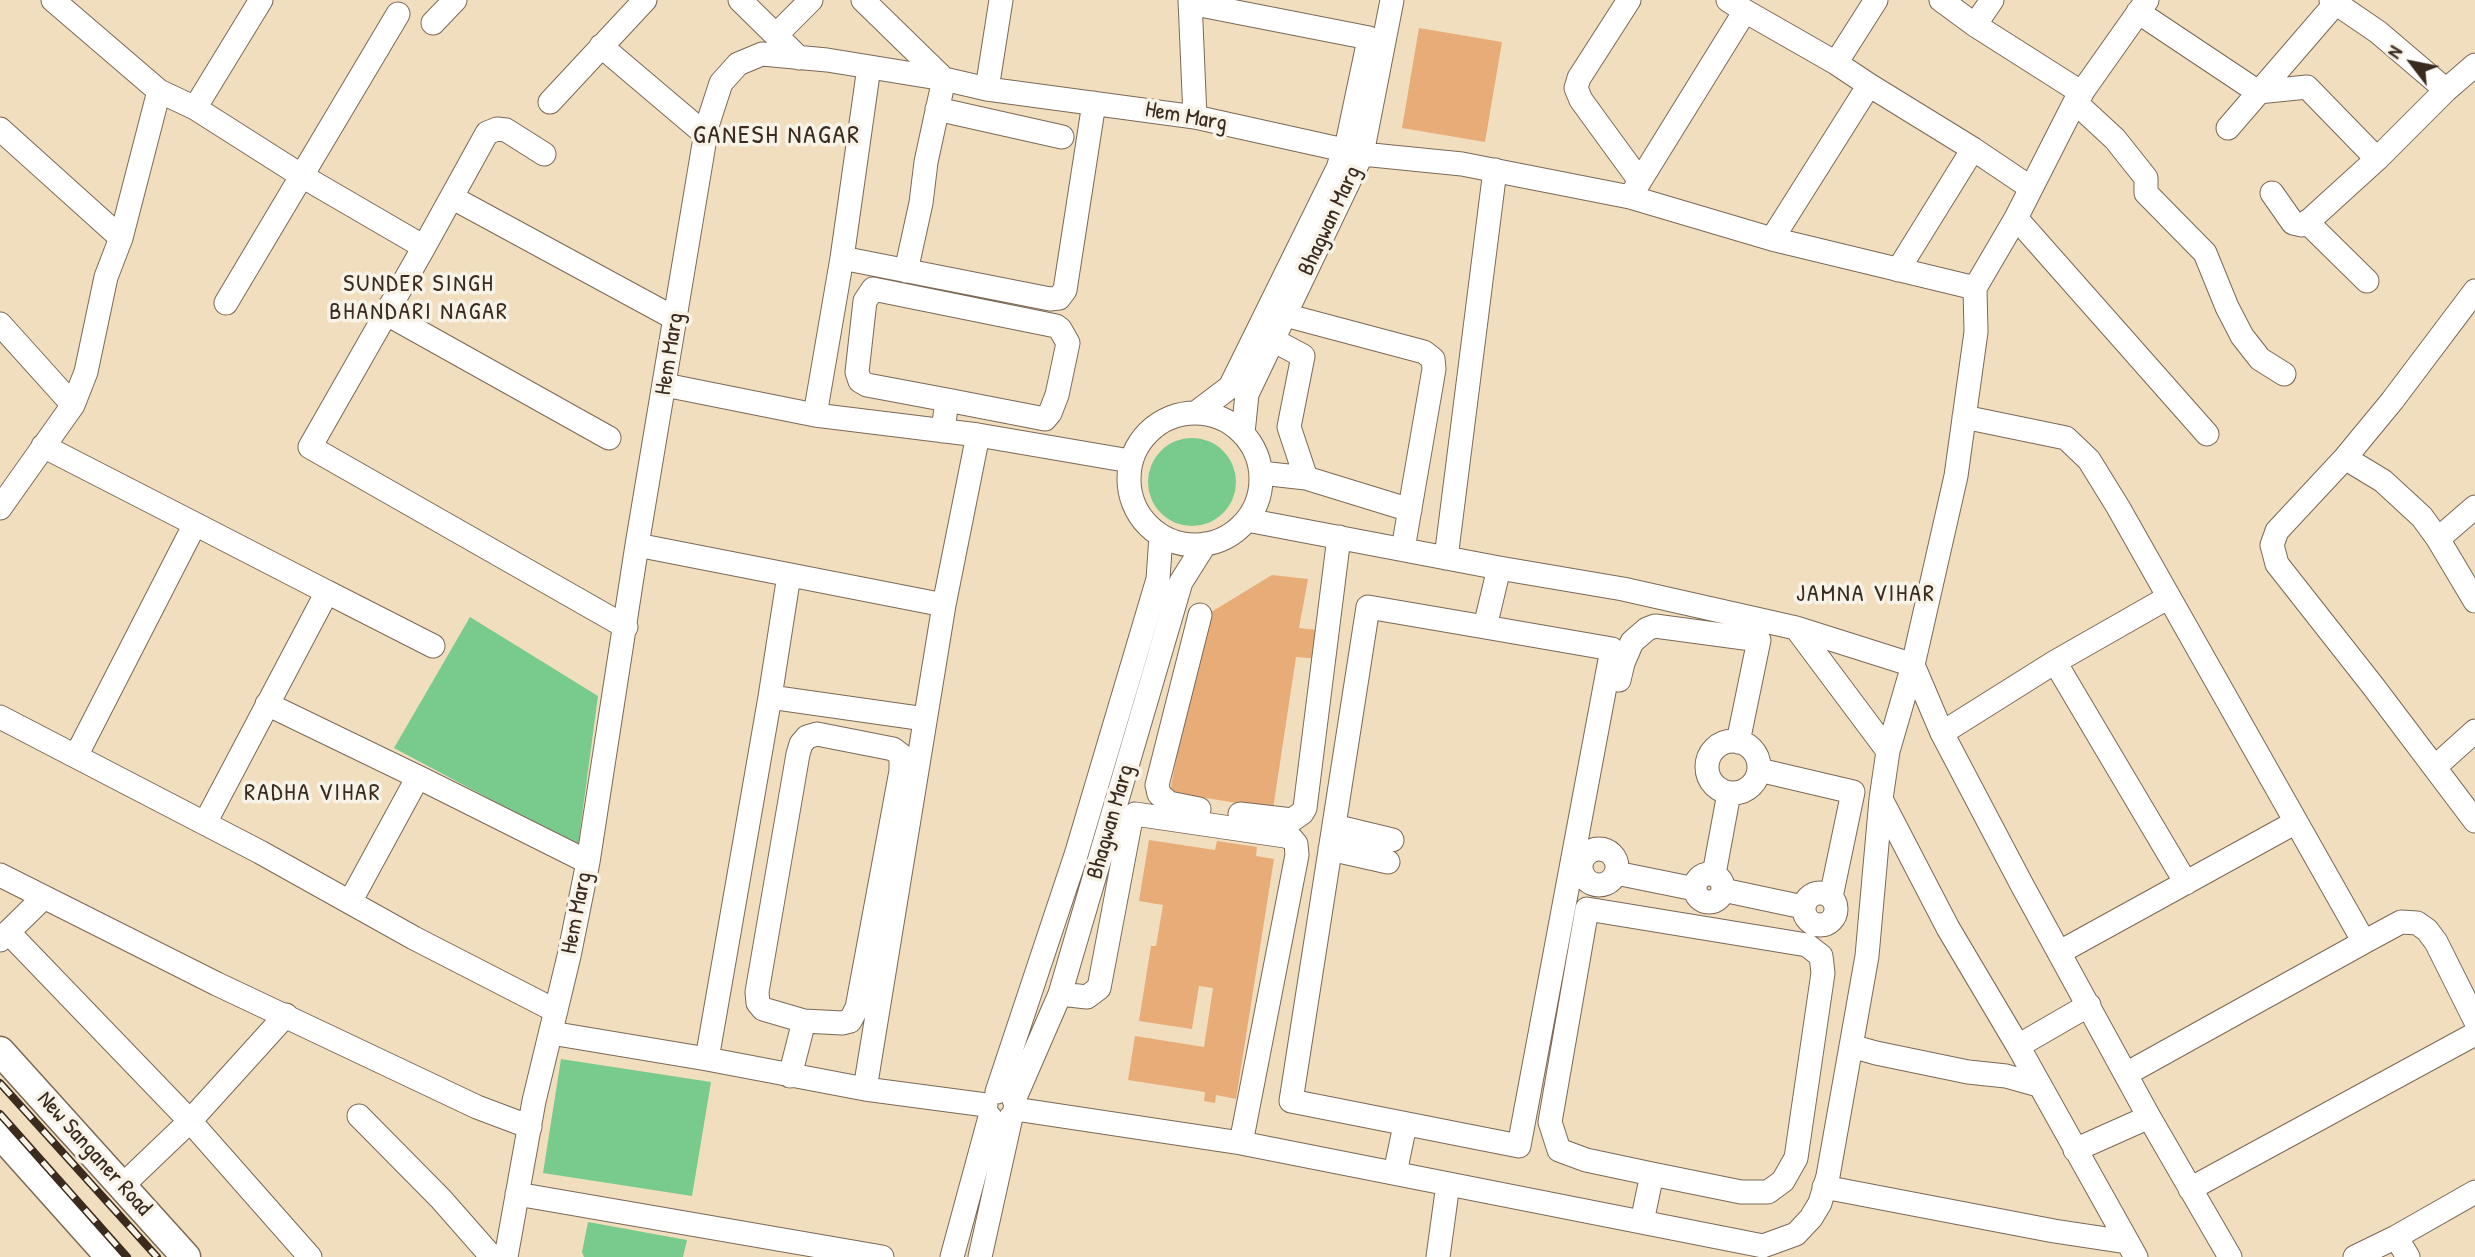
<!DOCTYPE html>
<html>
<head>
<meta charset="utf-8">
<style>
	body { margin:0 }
	#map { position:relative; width:2475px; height:1257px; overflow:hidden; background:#f1debf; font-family:"Patrick Hand",sans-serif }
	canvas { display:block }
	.north { position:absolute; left:2377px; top:28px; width:70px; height:70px; -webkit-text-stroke:5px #f7f3e8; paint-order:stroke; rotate:302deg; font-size:19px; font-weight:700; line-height:28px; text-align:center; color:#3b2a1e }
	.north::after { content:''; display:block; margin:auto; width:24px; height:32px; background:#3b2a1e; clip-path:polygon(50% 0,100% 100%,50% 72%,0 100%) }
</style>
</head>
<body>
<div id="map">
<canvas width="2475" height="1257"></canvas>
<div class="north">N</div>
</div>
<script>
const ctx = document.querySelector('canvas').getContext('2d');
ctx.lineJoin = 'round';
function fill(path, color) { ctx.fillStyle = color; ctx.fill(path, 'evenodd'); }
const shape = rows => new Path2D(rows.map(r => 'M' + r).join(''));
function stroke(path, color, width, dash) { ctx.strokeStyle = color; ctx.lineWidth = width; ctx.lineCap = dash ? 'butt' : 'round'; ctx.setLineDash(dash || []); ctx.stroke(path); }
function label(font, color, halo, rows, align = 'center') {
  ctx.font = font + ' "Patrick Hand",sans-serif'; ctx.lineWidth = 7; ctx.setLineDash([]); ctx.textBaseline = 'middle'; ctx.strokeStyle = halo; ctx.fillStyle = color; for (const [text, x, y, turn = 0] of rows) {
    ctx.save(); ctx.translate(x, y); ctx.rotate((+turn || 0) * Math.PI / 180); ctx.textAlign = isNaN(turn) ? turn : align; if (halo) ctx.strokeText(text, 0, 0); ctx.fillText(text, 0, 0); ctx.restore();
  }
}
fill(shape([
	'1148 482a44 44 0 1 1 88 0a44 44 0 1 1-88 0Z',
	[470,617,598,696,578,846,394,748],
	[561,1059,711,1082,692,1196,543,1173],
	[588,1222,687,1240,683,1257,584,1257,582,1252]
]), '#79cb8d');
fill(shape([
	[1419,28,1502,42,1485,142,1402,128],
	[1272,575,1308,579,1299,628,1325,631,1321,659,1296,657,1273,809,1170,792,1203,617],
	[1149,840,1215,850,1217,841,1257,847,1256,856,1274,859,1236,1099,1216,1095,1215,1103,1204,1101,1205,1092,1128,1080,1135,1036,1204,1047,1213,988,1199,986,1192,1029,1139,1021,1151,946,1156,946,1163,905,1139,901]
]), '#e8ac78');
const minor = shape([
	[53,0,159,91,195,108,302,176,424,247,310,447,626,627],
	[740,0,799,58],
	[863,0,944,79,926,162,921,203,906,271],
	[1190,0,1195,117],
	[1629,0,1579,78,1576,88,1581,100,1640,181],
	[1941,0,1975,25,2082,93],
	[2331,0,2378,32,2446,90],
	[1190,3,1369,38],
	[1745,11,1836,63,1869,85,1772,239],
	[2138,12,2258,92,2307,87,2377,159],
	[433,23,455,0],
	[1975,25,1992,0],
	[776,35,811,0],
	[601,46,706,135],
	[1836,63,1876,0],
	[1869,85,1973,149,2031,188],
	[987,89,1001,0],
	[550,102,645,0],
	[2075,102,2115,139,2146,178,2146,193,2205,253,2227,307,2242,336,2260,359,2284,374],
	[195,108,261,0],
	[937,109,1062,137],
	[2228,128,2335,4],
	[0,129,121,238],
	[2272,193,2293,223,2302,225,2311,219,2377,159,2446,90,2475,65],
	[1630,197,1745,11,1728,0],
	[453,198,676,319],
	[2016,218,2207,434],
	[2307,222,2367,281],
	[424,247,487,133,497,129,506,130,544,154],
	[842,258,1050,299,1059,298,1065,290,1094,103],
	[1898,270,1973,149],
	[1975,288,2016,218,2075,102,2147,0],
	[2475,291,2392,401,2345,458,2383,481,2422,517,2438,539,2475,601],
	[226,303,398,14],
	[387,314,609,438],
	[1285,315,1424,352,1433,359,1434,369,1403,549],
	[0,324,73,405],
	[1273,340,1303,356,1289,427,1306,478],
	[665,385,815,415,978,435,1130,461],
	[1197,412,1230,387,1338,168,1348,139,1368,44],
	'1129 479a66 66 0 1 1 132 0a66 66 0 1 1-132 0Z',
	[815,415,842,258,869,67],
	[1964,417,2066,438,2089,460,2118,507,2364,942,2126,1074],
	[943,431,947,400,867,385,860,381,857,372,865,301,873,289,1056,326,1060,329,1068,343,1057,395,1050,413,1045,419,947,400],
	[1243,433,1247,394,1362,154,1392,0],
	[43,446,195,524,76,756],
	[2345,458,2277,531,2272,545,2277,564,2373,686,2475,821],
	[1261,473,1306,478,1410,510],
	[0,508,73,405,86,372,106,277,121,238,159,91],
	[1247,520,1499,568,1623,589,1796,628,1913,665,1942,733,2022,885,2149,1117,2230,1257],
	[195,524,327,592,205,823],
	[2438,539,2475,507],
	[637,545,944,605,978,435],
	[1446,558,1495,170],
	[327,592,433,646],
	[1485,627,1612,649,1519,1146,1291,1101,1368,607,1485,627,1499,568],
	[1796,628,1888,751],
	[2055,662,2186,883],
	[1619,680,1623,663,1632,642,1647,629,1655,626,1759,640,1738,742],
	[770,697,925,719],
	[267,704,418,777,350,902],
	[0,717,260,852,414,938,556,1011],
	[1942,733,2055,662,2169,597],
	'1707 767a26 26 0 1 1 52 0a26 26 0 1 1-52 0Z',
	[2435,767,2475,731],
	[1759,770,1853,792,1831,897],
	[418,777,588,862],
	[1881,799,1948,928,2018,1046,2136,1257],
	[1199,809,1169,803,1159,794,1157,785,1200,615],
	[1240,814,1292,820,1302,813,1305,808,1339,537],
	[1334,826,1392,840],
	'1581 867a18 18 0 1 1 36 0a18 18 0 1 1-36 0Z',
	[1330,849,1388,862],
	[1616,873,1695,889],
	'1695 888a14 14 0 1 1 28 0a14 14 0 1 1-28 0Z',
	[1714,874,1729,793],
	[0,875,217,984,477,1107,530,1127],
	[1723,890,1803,907],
	'1804 909a16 16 0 1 1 32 0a16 16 0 1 1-32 0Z',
	[1587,909,1807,945,1821,956,1823,973,1796,1158,1783,1181,1768,1192,1741,1192,1652,1174,1586,1160,1559,1150,1550,1122,1587,909],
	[8,932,190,1121,310,1257],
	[0,940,44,897],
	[2364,942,2401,922,2417,923,2427,930,2436,942,2475,1020],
	[2060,952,2296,822],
	[1060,994,1087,997,1099,988,1130,824,1135,814,1285,836,1291,838,1296,844,1297,855,1241,1143],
	[551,1033,707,1059,770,697,789,575],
	[1851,1046,1876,1053,1968,1072,2006,1076,2038,1085],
	[2018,1046,2089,1005],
	[707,1059,865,1089,986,1105],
	[790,1076,804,1021,763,1009,758,1003,757,992,798,754,801,744,807,737,817,734,893,749,901,755,901,771,857,1008,850,1021,842,1023,804,1021],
	[865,1089,944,605],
	[997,1092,1076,855,1158,579,1161,536],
	[1014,1100,1060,994,1181,582,1205,544],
	[359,1116,441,1199,492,1257],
	[2075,1150,2149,1117],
	[1395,1173,1405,1125],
	[123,1185,190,1121,286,1015],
	[1824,1187,2054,1231,2127,1242],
	[2190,1189,2475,1034],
	[517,1194,882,1257],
	[1642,1222,1652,1174],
	[2396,1237,2408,1257],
	[506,1257,534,1101,569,956,588,862,637,545,707,126,721,83,738,64,762,54,827,60,944,79,987,89,1195,117,1362,154,1462,164,1630,197,1772,239,1975,288,1976,332,1956,476,1913,665,1888,751,1881,799,1867,956,1828,1176,1820,1203,1811,1218,1796,1234,1763,1246,1241,1143,1015,1109],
	[952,1257,990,1117],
	[980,1257,1011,1117],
	[1438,1257,1448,1184],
	[2355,1257,2396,1237,2475,1192]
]);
const major = shape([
	[0,1051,186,1257],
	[0,1134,110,1257]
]);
stroke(minor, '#7b6956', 25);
stroke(major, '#7b6956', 31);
stroke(minor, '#fff', 23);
stroke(major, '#fff', 28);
const rail = shape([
	[0,1083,157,1257],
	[0,1114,127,1257]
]);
stroke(rail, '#3b2a1e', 8);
stroke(rail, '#f7f3e8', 5, [16]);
label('23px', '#3b2a1e', '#f7f3e8', [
	["Hem Marg",1186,117,10],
	["Bhagwan Marg",1330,221,-65],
	["Hem Marg",670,354,-81],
	["Bhagwan Marg",1111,822,-74],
	["Hem Marg",577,913,-79],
	["New Sanganer Road",94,1154,48]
]);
ctx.letterSpacing = '2px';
label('24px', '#3b2a1e', '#f7f3e8', [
	["SUNDER SINGH",419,285],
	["BHANDARI NAGAR",419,313],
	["JAMNA VIHAR",1866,595],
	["RADHA VIHAR",313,794]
]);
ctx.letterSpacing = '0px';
ctx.letterSpacing = '2px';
label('26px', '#3b2a1e', '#f7f3e8', [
	["GANESH NAGAR",777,136]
]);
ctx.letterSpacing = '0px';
</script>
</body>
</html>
